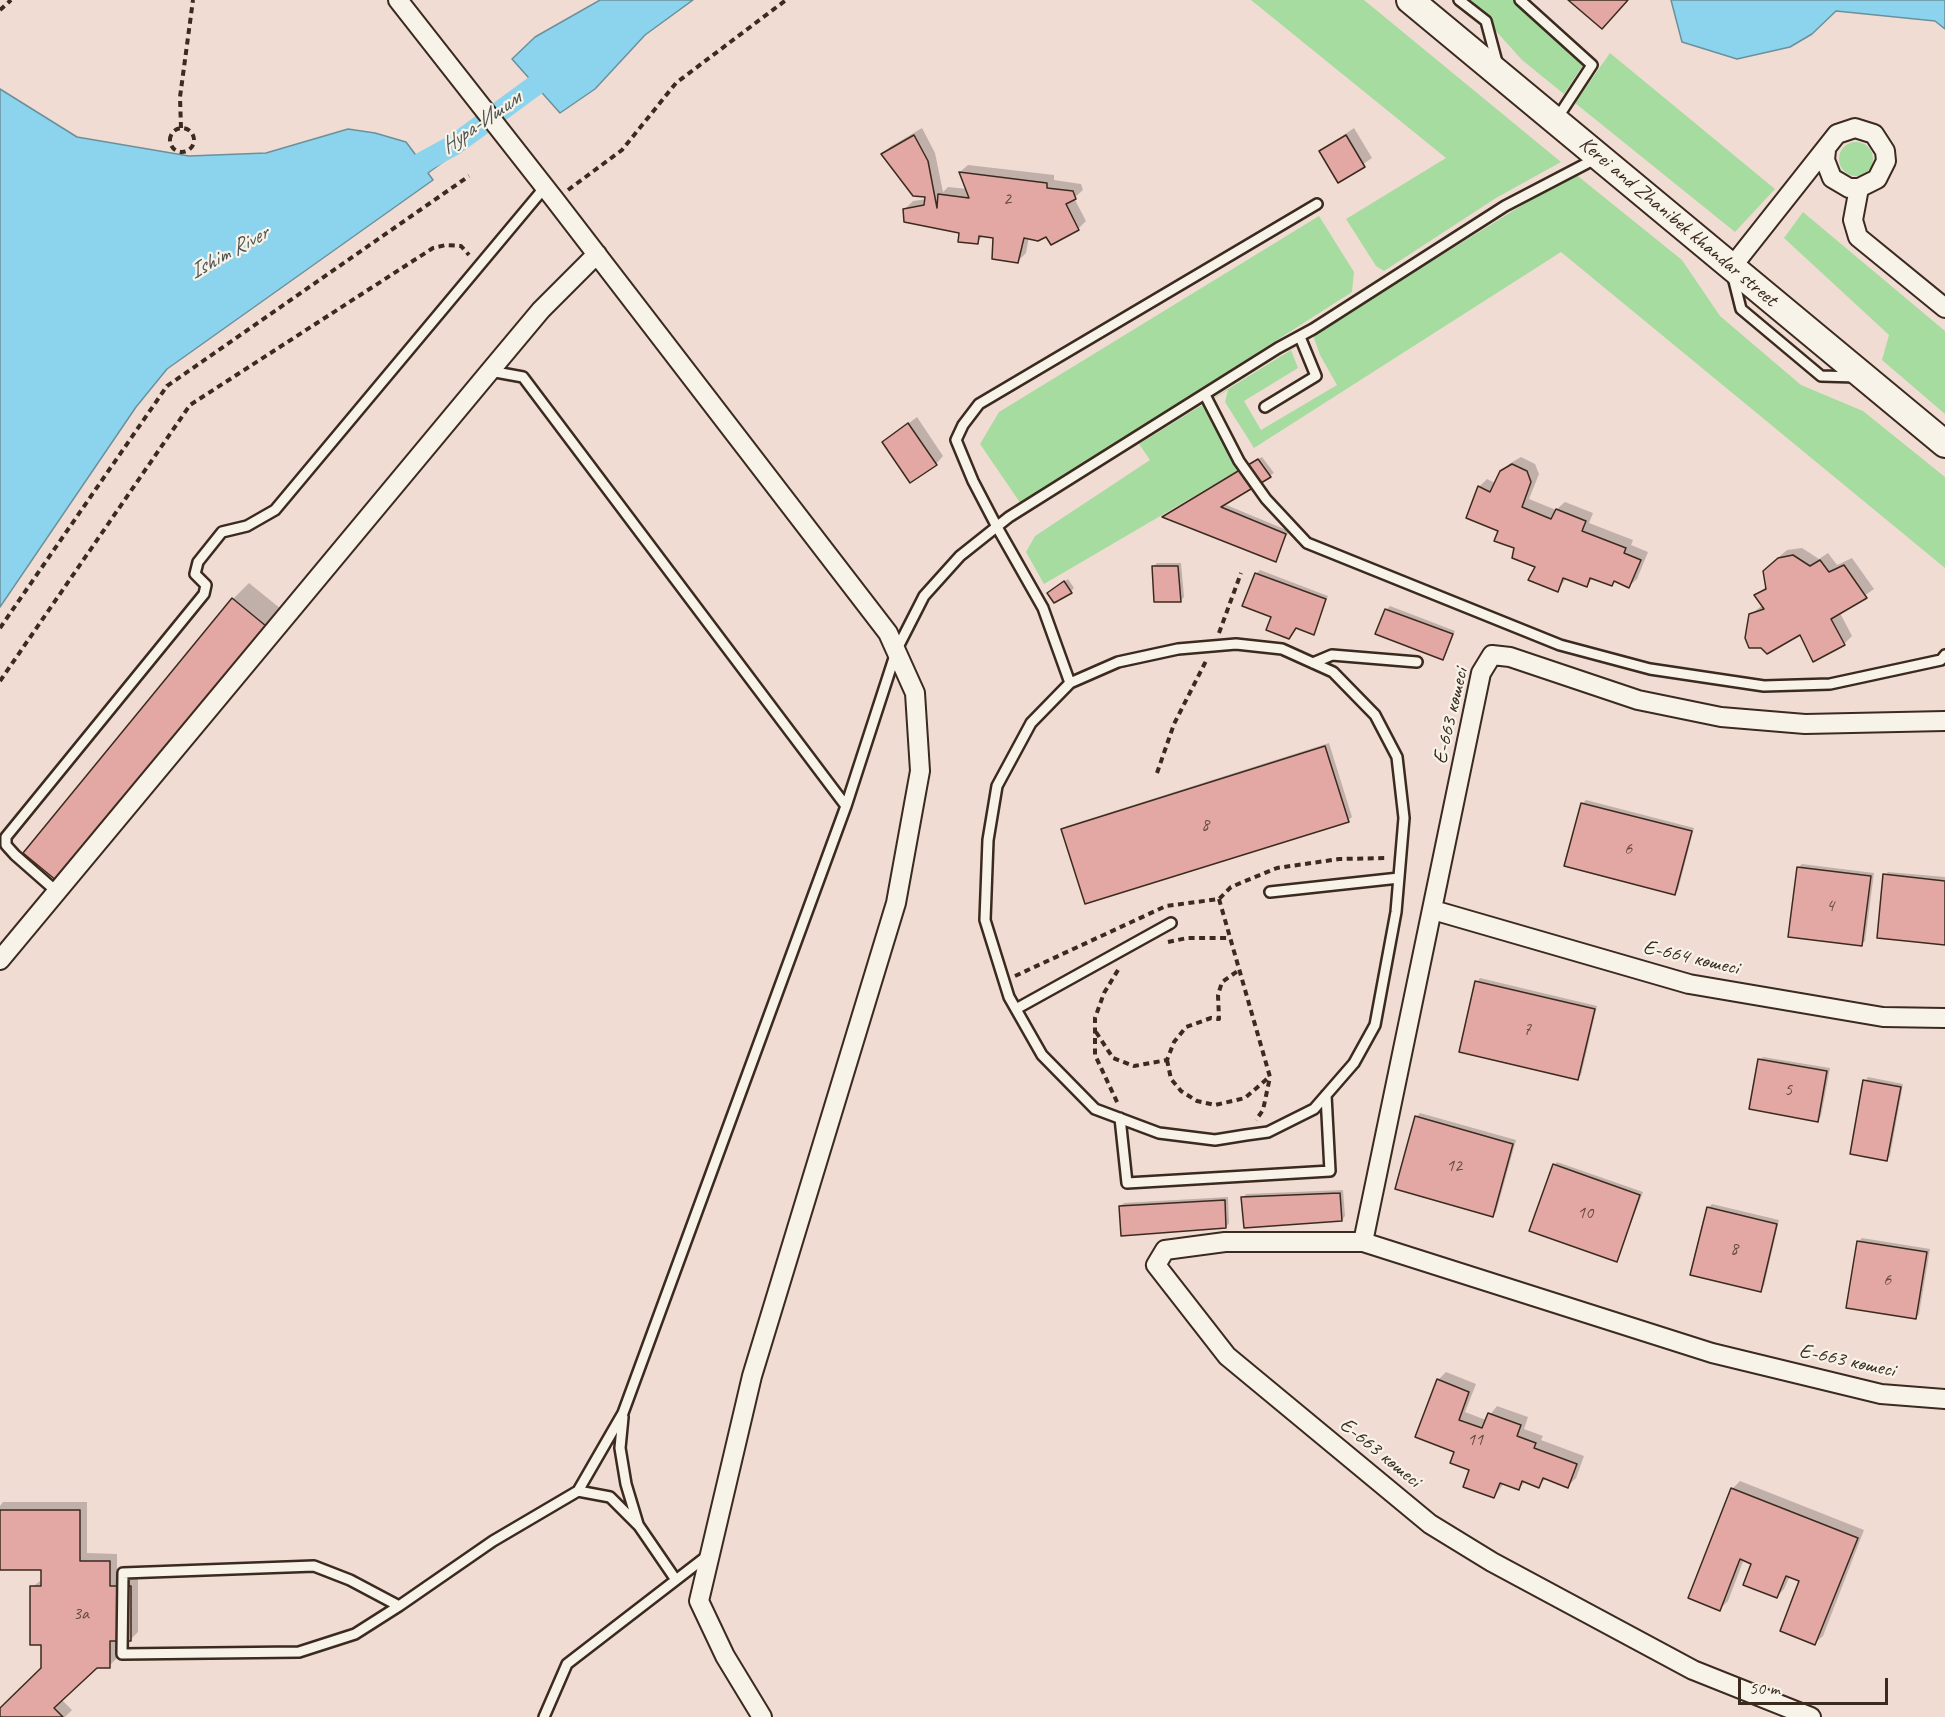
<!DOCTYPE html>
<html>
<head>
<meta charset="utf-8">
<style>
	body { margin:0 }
	#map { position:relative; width:1945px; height:1717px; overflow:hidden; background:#f1dcd4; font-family:Caveat,sans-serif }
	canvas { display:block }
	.scale { position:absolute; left:1738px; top:1678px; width:150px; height:27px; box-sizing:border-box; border:3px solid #3b2a1e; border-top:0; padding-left:8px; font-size:18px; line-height:21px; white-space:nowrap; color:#3b2a1e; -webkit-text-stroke:4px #f7f3e8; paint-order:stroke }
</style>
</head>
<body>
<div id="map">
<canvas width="1945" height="1717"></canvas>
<div class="scale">50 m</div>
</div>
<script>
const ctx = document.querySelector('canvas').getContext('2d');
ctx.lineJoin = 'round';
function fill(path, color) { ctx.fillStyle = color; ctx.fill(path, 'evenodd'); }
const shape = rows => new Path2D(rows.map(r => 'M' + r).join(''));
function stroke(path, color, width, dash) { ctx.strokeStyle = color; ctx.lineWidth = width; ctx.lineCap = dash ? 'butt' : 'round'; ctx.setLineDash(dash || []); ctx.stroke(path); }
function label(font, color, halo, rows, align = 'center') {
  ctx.font = font + ' Caveat,sans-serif'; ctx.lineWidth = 4.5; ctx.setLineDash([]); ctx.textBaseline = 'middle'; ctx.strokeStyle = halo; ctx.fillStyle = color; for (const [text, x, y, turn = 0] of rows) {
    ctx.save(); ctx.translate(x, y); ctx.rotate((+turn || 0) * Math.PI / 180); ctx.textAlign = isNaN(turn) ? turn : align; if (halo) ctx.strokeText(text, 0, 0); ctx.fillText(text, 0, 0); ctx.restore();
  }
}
fill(shape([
	[1251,0,1364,0,1561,162,1496,198,1384,271,1376,266,1346,219,1446,158],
	[1468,0,1520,0,1587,59,1564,94,1522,60],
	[1610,53,1775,189,1735,232,1575,103],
	'1839 159a17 17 0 1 1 34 0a17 17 0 1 1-34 0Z',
	[1574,173,1682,260,1720,316,1801,385,1863,411,1945,477,1945,568,1561,252,1254,448,1225,402,1228,390,1203,405,1244,467,1044,584,1026,552,1035,536,1150,460,1139,444,1291,350,1298,368,1244,401,1261,430,1337,385,1320,355,1313,335],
	[1803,212,1945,331,1945,414,1882,360,1889,335,1784,238],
	[1319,216,1354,272,1352,292,1021,504,980,444,999,412]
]), '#a6dc9f');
const water = shape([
	[600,0,693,0,645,35,595,89,560,113,512,59,535,37,600,0],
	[1671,0,1945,0,1945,29,1935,21,1836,11,1812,34,1790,47,1737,59,1682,42,1671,0],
	[0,89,77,137,189,156,266,153,348,129,375,133,406,142,421,162,449,140,457,152,428,173,433,180,167,369,136,407,0,607,0,89]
]);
fill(water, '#8cd4ed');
stroke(water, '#6c909a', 1.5);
fill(shape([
	[922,128,935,153,943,192,948,187,967,189,960,172,968,165,1054,175,1054,180,1081,184,1083,190,1074,198,1086,221,1078,229,1029,237,1026,253,1018,261,994,237,984,235,977,242,960,231,905,209,913,201,927,199,927,196,883,154,890,147],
	[1354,128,1372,158,1338,181,1321,151],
	[917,417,943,456,936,464,884,442],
	[1262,457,1274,473,1224,504,1289,531,1275,560,1165,516],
	[1521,457,1535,464,1539,474,1529,499,1556,510,1565,502,1593,513,1589,523,1633,540,1631,545,1648,552,1637,579,1629,586,1615,580,1612,584,1594,577,1587,585,1567,577,1558,590,1499,531,1479,487,1487,479,1495,483,1509,464],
	[1802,548,1819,559,1828,553,1837,565,1852,558,1874,589,1840,613,1852,636,1844,644,1801,633,1751,614,1763,605,1756,595,1767,586,1772,563,1787,550],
	[1157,563,1181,563,1184,597,1181,600,1154,566],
	[1260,570,1328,596,1313,633,1273,616,1256,574],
	[1068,579,1074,588,1071,591,1052,590],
	[249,583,281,609,73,863,233,599],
	[1390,606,1455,631,1446,654,1443,658,1386,610],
	[1329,743,1352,817,1348,820,1063,829,1067,826],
	[1586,800,1694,828,1678,890,1675,893,1582,804],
	[1802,864,1874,873,1865,941,1862,944,1798,868],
	[1888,872,1945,877,1945,943,1885,875],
	[1480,978,1597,1006,1581,1075,1577,1078,1477,982],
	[1763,1057,1830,1068,1821,1116,1818,1120,1759,1060],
	[1868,1077,1903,1084,1890,1156,1886,1160,1865,1081],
	[1420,1113,1516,1140,1496,1212,1492,1215,1416,1117],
	[1557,1162,1643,1192,1617,1260,1554,1165],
	[1343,1190,1345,1216,1342,1220,1243,1198,1246,1194],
	[1228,1197,1229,1223,1226,1227,1120,1206,1124,1203],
	[1712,1204,1779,1220,1764,1286,1760,1290,1708,1208],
	[1862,1238,1930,1249,1919,1314,1916,1318,1859,1241],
	[1446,1372,1476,1384,1465,1412,1486,1420,1497,1406,1528,1417,1524,1429,1543,1436,1541,1440,1584,1456,1576,1478,1568,1486,1546,1478,1539,1486,1526,1481,1519,1488,1504,1483,1494,1497,1456,1451,1438,1380],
	[1740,1481,1864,1530,1823,1636,1815,1643,1801,1580,1790,1576,1784,1589,1777,1597,1753,1563,1744,1559,1728,1601,1720,1609,1732,1489],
	[3,1502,87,1502,87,1553,117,1554,117,1579,138,1579,138,1632,130,1640,117,1640,117,1658,109,1666,96,1666,61,1699,72,1710,65,1717,0,1717,0,1710,43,1668,43,1643,32,1587,43,1579,43,1569,0,1568,0,1506]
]), '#0003');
stroke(shape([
	[421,163,454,145,559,68]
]), '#8cd4ed', 21);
const building = shape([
	[1568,0,1628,0,1602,29,1568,0],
	[914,135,928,161,937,208,938,194,969,198,959,172,1047,183,1047,188,1073,191,1076,199,1066,204,1079,230,1051,245,1046,237,1038,241,1024,238,1018,263,992,259,993,238,979,236,978,244,958,242,959,233,904,222,903,209,924,205,925,197,913,196,881,154,914,135],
	[1346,135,1365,167,1338,183,1319,151,1346,135],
	[908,423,937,465,910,483,882,442,908,423],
	[1258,459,1271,477,1221,507,1286,534,1276,562,1162,517,1258,459],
	[1512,464,1527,471,1531,482,1522,507,1551,519,1556,509,1586,521,1582,531,1626,548,1624,553,1641,560,1629,588,1614,581,1612,586,1590,578,1587,587,1563,578,1558,592,1528,580,1535,567,1512,558,1514,548,1494,541,1498,531,1466,518,1478,486,1490,492,1500,471,1512,464],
	[1793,555,1810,566,1820,560,1829,572,1844,565,1867,598,1831,619,1845,645,1813,662,1800,635,1767,654,1761,648,1749,648,1745,638,1749,614,1764,609,1754,595,1766,589,1763,571,1778,558,1793,555],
	[1152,566,1178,566,1181,602,1154,602,1152,566],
	[1255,573,1326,599,1314,635,1296,628,1289,639,1266,630,1271,617,1242,606,1255,573],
	[1064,581,1072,593,1054,603,1047,593,1064,581],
	[232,598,266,626,57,881,23,853,232,598],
	[1385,609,1453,634,1443,660,1375,634,1385,609],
	[1325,746,1349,822,1085,904,1061,829,1325,746],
	[1581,803,1692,831,1675,895,1564,866,1581,803],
	[1797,867,1871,876,1862,946,1788,937,1797,867],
	[1883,874,1945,881,1945,945,1877,938,1883,874],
	[1475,981,1595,1009,1578,1080,1459,1052,1475,981],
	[1758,1059,1827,1071,1818,1122,1749,1109,1758,1059],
	[1863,1080,1901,1087,1887,1161,1850,1154,1863,1080],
	[1415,1116,1513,1144,1493,1217,1395,1189,1415,1116],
	[1553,1164,1640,1195,1617,1262,1529,1231,1553,1164],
	[1340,1193,1342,1221,1244,1228,1241,1197,1340,1193],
	[1225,1200,1226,1228,1121,1236,1119,1206,1225,1200],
	[1707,1207,1777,1224,1761,1292,1690,1275,1707,1207],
	[1857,1241,1927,1252,1916,1319,1846,1308,1857,1241],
	[1437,1379,1469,1392,1459,1420,1482,1428,1488,1413,1521,1425,1517,1436,1536,1443,1534,1448,1577,1464,1568,1488,1543,1478,1539,1488,1522,1481,1519,1490,1500,1483,1494,1498,1463,1487,1469,1470,1450,1463,1454,1452,1415,1437,1437,1379],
	[1731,1488,1858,1538,1815,1645,1780,1631,1799,1581,1786,1576,1777,1598,1743,1585,1751,1564,1740,1559,1720,1611,1688,1598,1731,1488],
	[0,1510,80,1510,80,1561,110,1561,110,1586,131,1586,131,1641,110,1641,110,1668,97,1668,54,1708,63,1717,0,1717,0,1708,41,1668,41,1645,30,1645,30,1586,41,1586,41,1570,0,1570,0,1510]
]);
fill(building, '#e3a8a4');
stroke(building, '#3b2a1e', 1.5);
const lane = shape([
	[1459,0,1486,21,1498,66],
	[1520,0,1592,65,1556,120],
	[1733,277,1741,309,1821,376,1856,377],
	[490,371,523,377,846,806],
	[1205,395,1239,461,1266,499,1307,543,1560,645,1650,669,1764,686,1830,684,1941,660,1945,655],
	[1265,407,1316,376,1300,337],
	[1313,663,1332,655,1417,662],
	[1070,683,1118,662,1178,649,1236,644,1282,649,1333,672,1375,715,1397,757,1404,818,1396,912,1375,1025,1354,1063,1314,1109,1268,1132,1246,1135,1215,1140,1159,1133,1095,1109,1042,1055,1009,997,985,920,988,840,997,786,1031,723,1070,683,1043,608,997,527,973,481,956,440,963,425,979,404,1317,204],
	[56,891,15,855,6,845,6,837,204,594,206,585,195,574,198,562,222,532,247,526,275,510,545,187],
	[1270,892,1399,878],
	[1016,1009,1171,923],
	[1120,1118,1127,1183,1330,1171,1326,1095],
	[623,1417,620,1448,626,1484,638,1524],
	[578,1491,623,1413,846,806,897,649,924,596,960,556,1009,517,1278,348,1313,329,1505,206,1597,158],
	[399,1606,355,1634,299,1652,122,1654,123,1573,314,1566,350,1580,399,1606,493,1541,578,1491,610,1497,639,1526,676,1580],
	[544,1717,567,1664,707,1556]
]);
const street = shape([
	[398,0,555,200,888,633,915,693,920,771,896,903,752,1376,699,1601,725,1656,762,1717],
	[1859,188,1853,220,1858,237,1945,308],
	[1731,268,1837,134,1855,128,1874,134,1885,151,1886,161,1877,179,1859,188,1849,188,1832,178,1825,160,1826,150],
	[1433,910,1689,984,1883,1017,1945,1018],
	[0,960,490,371,541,310,597,254],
	[1363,1242,1481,673,1492,655,1510,657,1638,700,1721,717,1805,724,1945,721],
	[1811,1717,1693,1670,1492,1562,1430,1524,1227,1356,1156,1265,1165,1250,1225,1242,1363,1242,1712,1353,1881,1394,1945,1399]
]);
const secondary = shape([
	[1410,0,1945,444]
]);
stroke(lane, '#3b2a1e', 14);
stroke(street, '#3b2a1e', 22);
stroke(secondary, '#3b2a1e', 30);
stroke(shape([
	[0,10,11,0],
	'170 140a12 12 0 1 1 24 0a12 12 0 1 1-24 0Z',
	[181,128,180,97,193,0],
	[568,190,622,150,676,83,786,0],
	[0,628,167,386,469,176],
	[1219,633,1241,573],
	[0,681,190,405,433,248,446,245,461,246,469,255],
	[1157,773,1174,724,1207,659],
	[1219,899,1270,1077,1263,1110,1256,1120],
	[1168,942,1187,938,1230,938],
	[1118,970,1104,993,1095,1018,1095,1055,1118,1104],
	[1015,976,1166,906,1219,899,1231,887,1277,868,1339,859,1388,858],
	[1096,1032,1113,1058,1134,1066,1167,1060,1174,1042,1186,1027,1211,1018,1219,1019,1218,995,1222,982,1239,970],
	[1167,1060,1171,1079,1181,1091,1197,1101,1215,1105,1245,1098,1268,1078]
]), '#3b2a1e', 4, [6, 4.5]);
stroke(lane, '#f7f3e8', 9);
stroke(street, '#f7f3e8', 18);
stroke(secondary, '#f7f3e8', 26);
label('18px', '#654a40', null, [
	["2",1007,199],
	["8",1205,825],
	["6",1628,849],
	["4",1830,906],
	["7",1527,1030],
	["5",1788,1090],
	["12",1454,1166],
	["10",1585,1213],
	["8",1734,1249],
	["6",1887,1280],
	["11",1475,1440],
	["3а",81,1614]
]);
label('21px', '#3b2a1e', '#f7f3e8', [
	["Kerei and Zhanibek khandar street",1678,222,40],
	["Е-663 көшесі",1451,716,-77],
	["Е-664 көшесі",1691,958,13],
	["Е-663 көшесі",1847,1361,12],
	["Е-663 көшесі",1380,1453,39]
]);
label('italic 22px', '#4f5452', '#f7f3e8', [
	["Нура-Ишим",481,123,-35],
	["Ishim River",229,253,-29]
]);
</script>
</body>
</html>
